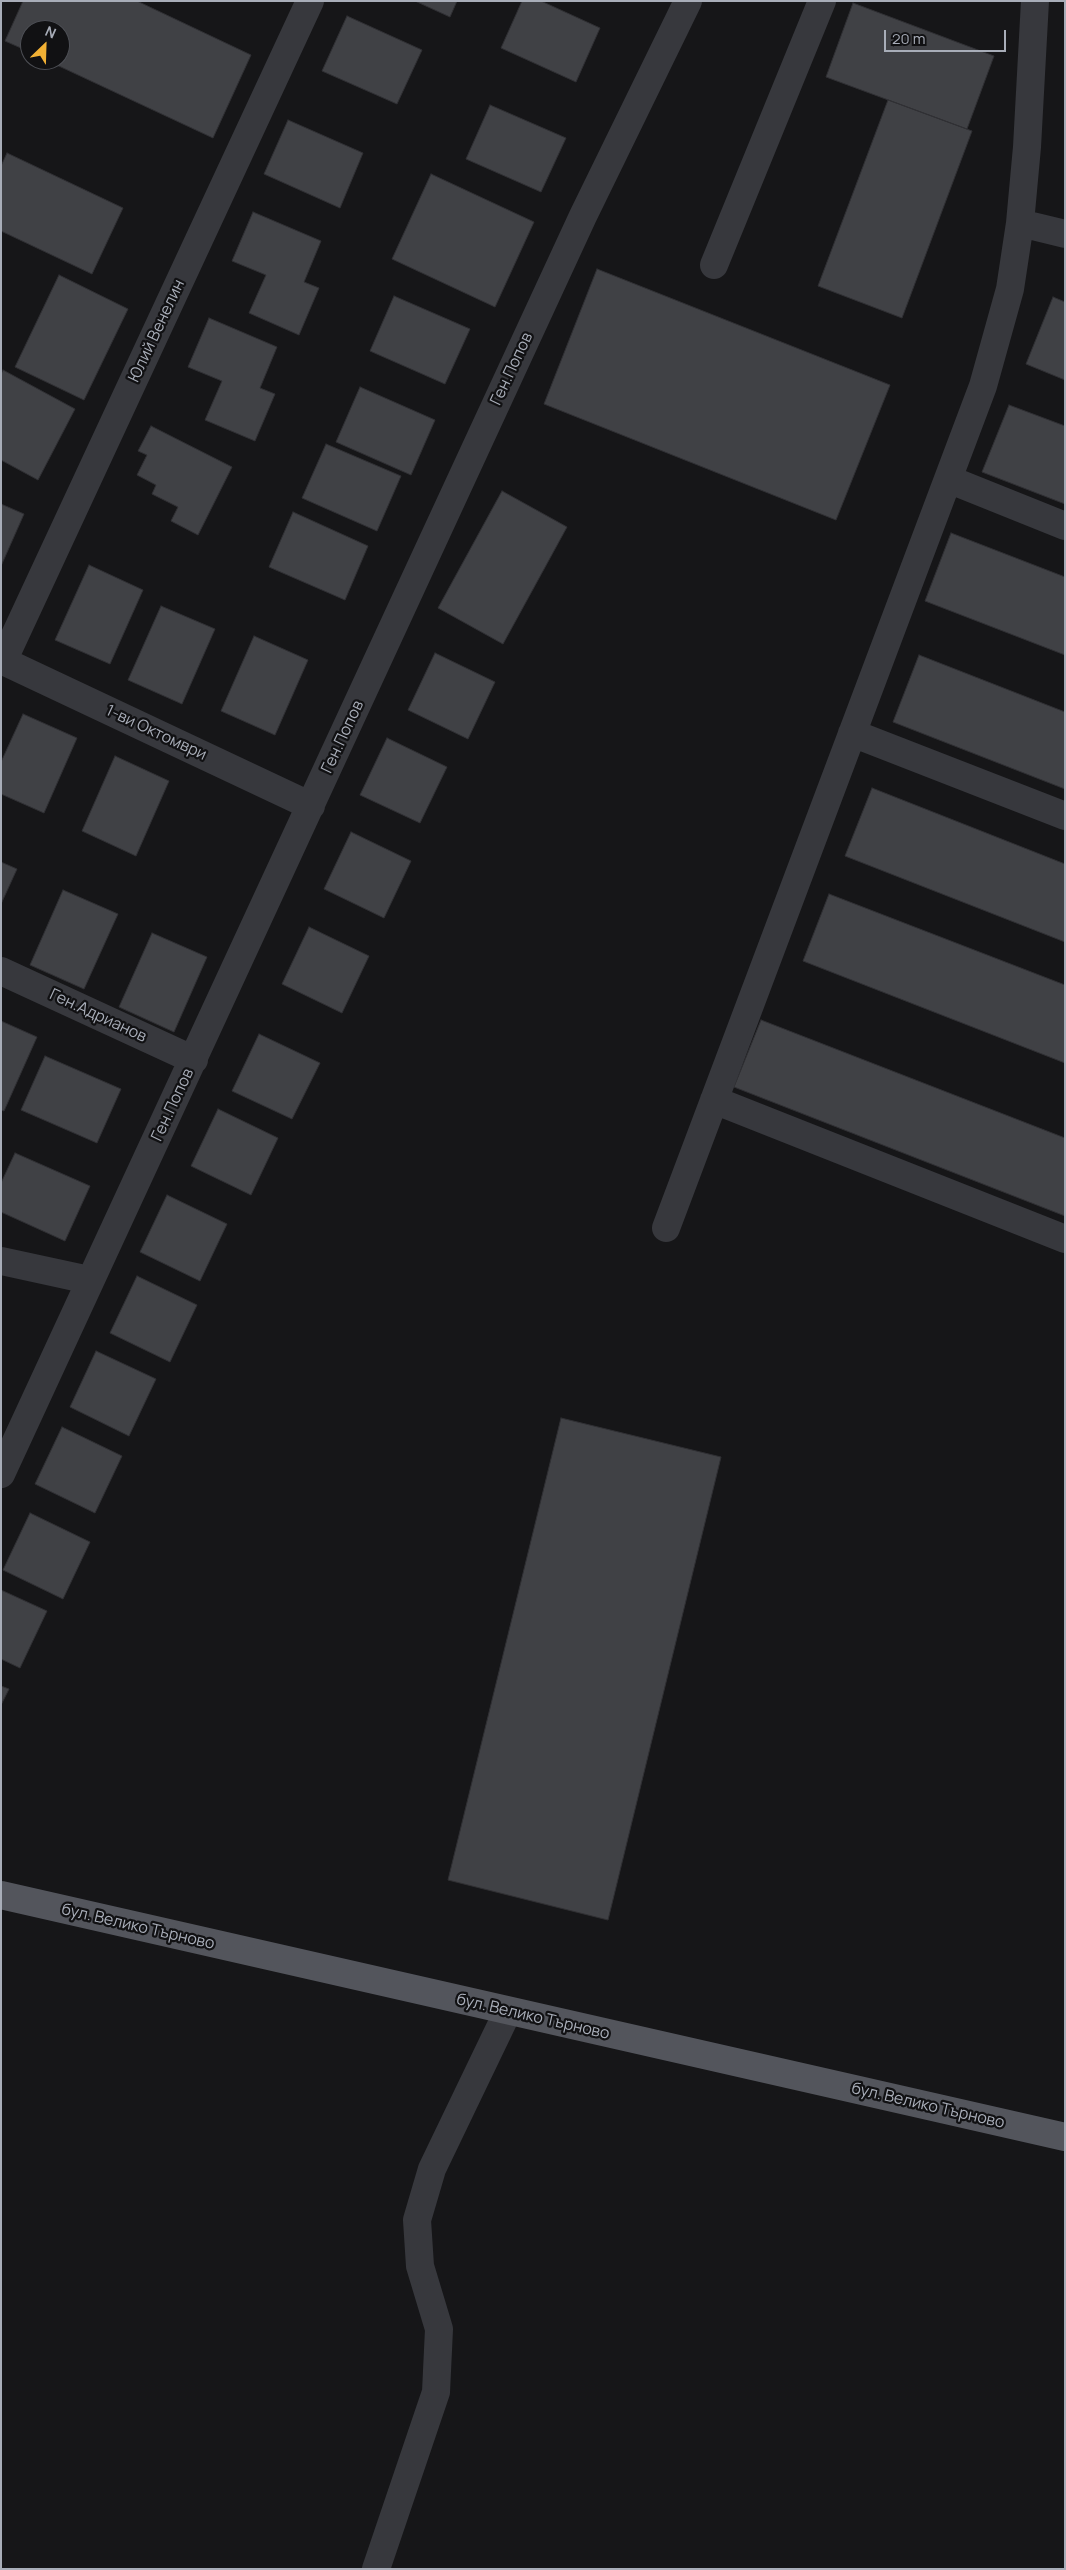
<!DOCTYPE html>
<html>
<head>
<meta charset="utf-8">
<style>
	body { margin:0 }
	#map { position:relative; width:1066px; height:2570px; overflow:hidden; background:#161618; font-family:Manrope,sans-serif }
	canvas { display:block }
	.frame { position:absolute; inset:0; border:2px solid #a8adb8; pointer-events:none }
	.north { position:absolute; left:20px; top:20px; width:50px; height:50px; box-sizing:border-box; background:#111113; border:1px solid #4d4f55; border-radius:50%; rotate:24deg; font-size:14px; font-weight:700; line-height:20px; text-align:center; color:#a8adb8 }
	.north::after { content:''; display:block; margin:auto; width:18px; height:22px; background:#f2b134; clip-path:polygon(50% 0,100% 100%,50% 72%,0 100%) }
	.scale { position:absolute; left:884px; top:30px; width:122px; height:22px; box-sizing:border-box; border:2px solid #a8adb8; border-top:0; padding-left:6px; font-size:15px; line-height:18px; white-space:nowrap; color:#a8adb8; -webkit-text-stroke:4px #111113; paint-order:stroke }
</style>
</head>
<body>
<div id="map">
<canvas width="1066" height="2570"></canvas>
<div class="frame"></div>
<div class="north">N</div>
<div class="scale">20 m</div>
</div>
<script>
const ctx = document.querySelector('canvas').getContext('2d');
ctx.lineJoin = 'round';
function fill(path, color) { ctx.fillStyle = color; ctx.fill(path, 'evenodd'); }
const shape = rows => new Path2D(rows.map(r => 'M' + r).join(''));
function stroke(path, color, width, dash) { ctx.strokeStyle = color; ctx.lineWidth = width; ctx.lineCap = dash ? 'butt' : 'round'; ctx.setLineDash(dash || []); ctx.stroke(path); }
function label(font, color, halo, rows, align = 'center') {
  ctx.font = font + ' Manrope,sans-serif'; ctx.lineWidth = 4.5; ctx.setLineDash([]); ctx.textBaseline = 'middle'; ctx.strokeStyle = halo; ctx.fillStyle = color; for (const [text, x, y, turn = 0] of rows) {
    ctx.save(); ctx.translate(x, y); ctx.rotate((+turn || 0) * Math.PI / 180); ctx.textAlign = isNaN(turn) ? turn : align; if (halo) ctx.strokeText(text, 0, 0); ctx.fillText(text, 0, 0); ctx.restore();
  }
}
const building = shape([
	[23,1,137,1,251,55,213,138,46,60,60,60,60,30,30,30,30,52,5,41,23,1],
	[415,1,457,1,450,17,415,1],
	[522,1,541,1,600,28,576,82,501,48,522,1],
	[853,3,994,56,967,129,826,77,853,3],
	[347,16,422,50,397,104,322,71,347,16],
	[888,100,972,131,902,318,818,286,888,100],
	[490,105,566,138,541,192,466,159,490,105],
	[288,120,363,153,340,208,264,174,288,120],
	[7,153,123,208,92,274,1,231,1,166,7,153],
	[431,174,534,222,495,307,392,259,431,174],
	[253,212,321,241,304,282,319,288,299,335,249,313,266,275,232,261,253,212],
	[597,269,890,385,836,520,544,404,597,269],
	[59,275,128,309,84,400,15,367,59,275],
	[394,296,470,329,445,384,370,351,394,296],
	[1053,297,1065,302,1065,380,1026,364,1053,297],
	[209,318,277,347,260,388,275,394,255,441,205,420,222,381,188,367,209,318],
	[3,370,75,409,38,480,1,460,1,374,3,370],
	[360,387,435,420,411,475,336,442,360,387],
	[1009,405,1065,426,1065,504,982,472,1009,405],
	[151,426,232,467,198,535,171,521,178,507,152,494,156,485,137,475,147,455,138,451,151,426],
	[326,444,401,476,377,531,302,498,326,444],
	[502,491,567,527,503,644,438,608,502,491],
	[1,504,24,514,1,566,1,504],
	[293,512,368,546,345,600,269,567,293,512],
	[951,533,1065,577,1065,655,925,601,951,533],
	[89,565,143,590,110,664,55,640,89,565],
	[161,606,215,629,182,704,128,680,161,606],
	[254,636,308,660,275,735,221,711,254,636],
	[435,653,495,682,468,739,408,710,435,653],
	[919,655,1065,712,1065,789,893,722,919,655],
	[23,714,77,738,44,813,1,794,1,762,23,714],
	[387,738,447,767,420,823,360,795,387,738],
	[115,756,169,781,136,856,82,831,115,756],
	[872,788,1065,864,1065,942,845,856,872,788],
	[351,832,411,861,384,918,324,889,351,832],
	[1,862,17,869,1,904,1,862],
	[63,890,118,914,84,989,30,965,63,890],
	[829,894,1065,985,1065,1063,803,961,829,894],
	[309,927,369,956,342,1013,282,984,309,927],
	[152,933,207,957,174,1032,119,1007,152,933],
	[761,1020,1065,1138,1065,1216,734,1087,761,1020],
	[1,1021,37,1037,4,1111,1,1110,1,1021],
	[259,1034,320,1063,292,1119,232,1091,259,1034],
	[45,1056,121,1089,97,1143,21,1110,45,1056],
	[218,1109,278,1138,251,1195,191,1166,218,1109],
	[15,1153,90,1186,65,1241,1,1212,1,1183,15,1153],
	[167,1195,227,1224,200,1281,140,1252,167,1195],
	[137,1276,197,1305,170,1362,110,1333,137,1276],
	[96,1351,156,1379,129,1436,70,1407,96,1351],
	[561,1418,721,1457,608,1920,448,1880,561,1418],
	[62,1427,122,1456,95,1513,35,1484,62,1427],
	[30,1513,90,1542,63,1599,3,1570,30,1513],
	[1,1590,47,1611,20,1668,1,1659,1,1590],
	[1,1686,9,1689,1,1705,1,1686]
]);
fill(building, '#404145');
stroke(building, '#303034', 1);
stroke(shape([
	[1020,223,1065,234],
	[714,265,822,1],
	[948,479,1065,526],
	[1,660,311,806],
	[3,661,310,1],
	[852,733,1065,816],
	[1,971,194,1060],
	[714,1100,1065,1239],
	[666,1228,983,386,1010,289,1020,223,1027,147,1035,1],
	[1,1261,89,1280],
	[1,1474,583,216,688,1],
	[376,2569,436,2392,439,2329,420,2266,417,2220,432,2169,508,2011]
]), '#37383d', 28);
stroke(shape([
	[1,1895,1065,2137]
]), '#53555c', 28);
label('16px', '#a8adb8', '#111113', [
	["Юлий Венелин",157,331,-65],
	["Ген.Попов",512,369,-65],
	["1-ви Октомври",156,733,25],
	["Ген.Попов",343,737,-65],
	["Ген.Адрианов",98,1016,25],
	["Ген.Попов",173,1105,-65],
	["бул. Велико Търново",138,1927,13],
	["бул. Велико Търново",533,2017,13],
	["бул. Велико Търново",928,2106,13]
]);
</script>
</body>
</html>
